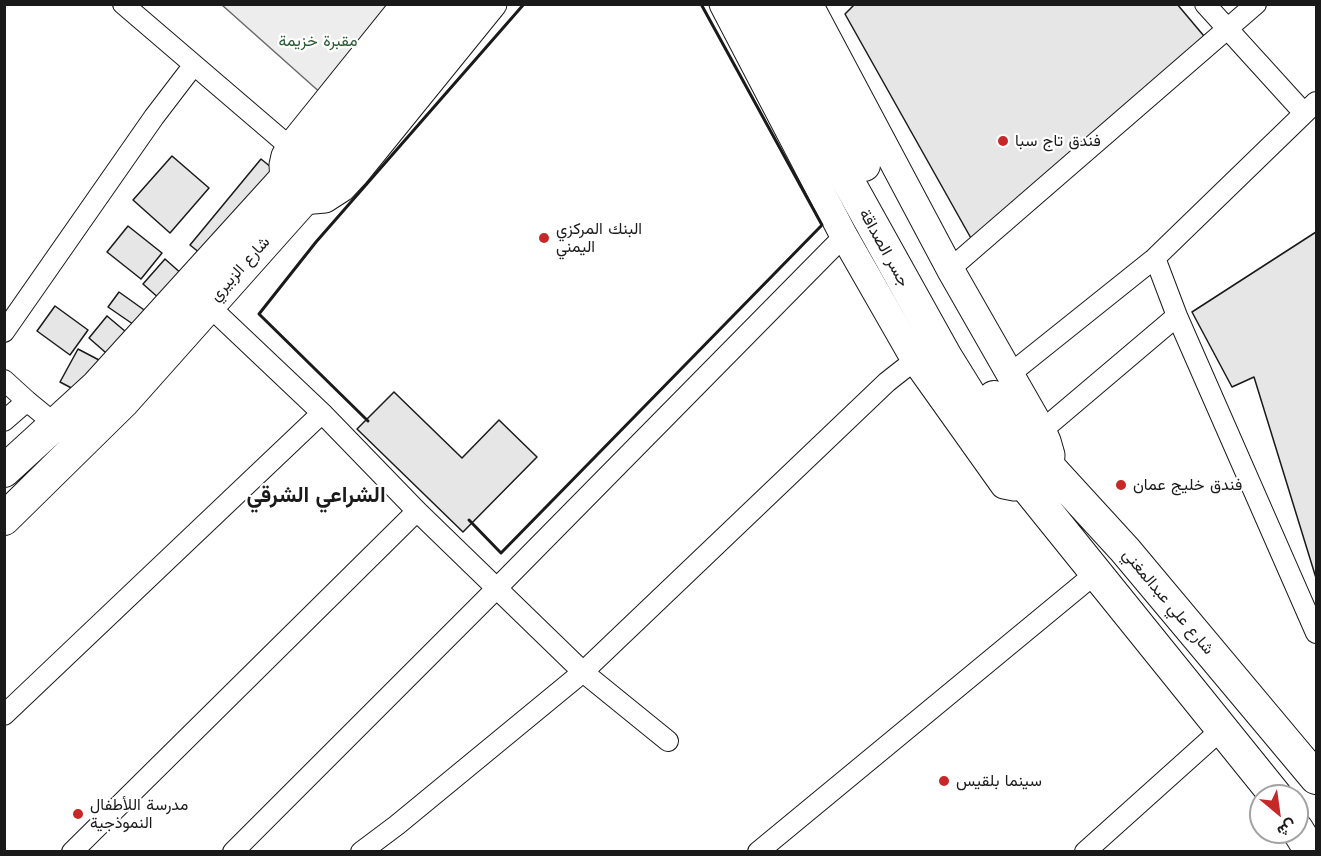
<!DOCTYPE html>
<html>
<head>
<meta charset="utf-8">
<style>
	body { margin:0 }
	#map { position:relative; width:1321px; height:856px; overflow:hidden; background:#fff; font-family:"Work Sans",Vazirmatn,sans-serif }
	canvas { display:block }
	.frame { position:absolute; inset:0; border:6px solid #1a1a1a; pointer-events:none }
	.north { position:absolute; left:1249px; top:784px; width:60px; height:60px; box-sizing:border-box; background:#fff; border:2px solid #a3a3a3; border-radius:50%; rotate:151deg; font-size:16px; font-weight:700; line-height:24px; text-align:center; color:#1a1a1a }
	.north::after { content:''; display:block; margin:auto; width:21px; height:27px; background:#c62828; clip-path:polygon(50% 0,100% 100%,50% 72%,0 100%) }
</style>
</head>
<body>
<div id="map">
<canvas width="1321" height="856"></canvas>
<div class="frame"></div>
<div class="north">ش</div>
</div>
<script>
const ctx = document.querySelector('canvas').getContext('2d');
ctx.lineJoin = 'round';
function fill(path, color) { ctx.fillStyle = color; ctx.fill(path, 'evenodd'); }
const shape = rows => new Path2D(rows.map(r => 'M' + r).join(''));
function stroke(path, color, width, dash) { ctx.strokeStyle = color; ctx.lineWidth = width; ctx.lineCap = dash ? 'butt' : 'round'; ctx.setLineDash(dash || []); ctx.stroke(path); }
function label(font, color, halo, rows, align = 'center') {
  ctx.font = font + ' "Work Sans",Vazirmatn,sans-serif'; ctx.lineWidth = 4.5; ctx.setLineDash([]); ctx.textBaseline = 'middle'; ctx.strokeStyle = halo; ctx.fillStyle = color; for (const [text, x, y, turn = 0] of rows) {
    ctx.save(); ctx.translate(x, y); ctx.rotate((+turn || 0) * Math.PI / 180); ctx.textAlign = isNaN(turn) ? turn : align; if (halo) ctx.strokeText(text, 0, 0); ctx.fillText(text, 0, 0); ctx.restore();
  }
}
const built = shape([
	[222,5,396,5,323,95,222,5]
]);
fill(built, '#ededed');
stroke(built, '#6a6a6a', 1.5);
const building = shape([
	[855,4,1177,4,1209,42,972,240,845,14,855,4],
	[172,156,209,188,170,233,133,200,172,156],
	[261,159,277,172,206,258,190,245,261,159],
	[128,226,162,253,141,279,107,252,128,226],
	[1316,232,1316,578,1254,377,1232,387,1192,312,1316,232],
	[165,259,183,275,161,300,143,284,165,259],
	[119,292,154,317,143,331,108,307,119,292],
	[55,306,88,330,70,355,37,331,55,306],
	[107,316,132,337,113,359,89,338,107,316],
	[78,349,99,360,81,393,60,382,78,349],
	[394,392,462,458,499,420,537,457,463,532,357,429,394,392]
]);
fill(building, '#e6e6e6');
stroke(building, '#1a1a1a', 1.5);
const street = shape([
	[123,4,290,147],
	[1205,4,1304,113],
	[1155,258,1177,316,1316,633],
	[950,269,1256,4],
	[208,305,322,413,417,511,583,672,668,741],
	[4,332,154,117,193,66],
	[1010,374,1155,258,1316,102],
	[4,380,27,401,55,424],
	[4,421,27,401],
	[1033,438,1177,316],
	[4,715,322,413],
	[72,852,417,511],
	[233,852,496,589,844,236],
	[361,852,397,825,583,672,887,382,915,360],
	[758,852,1096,573],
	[1085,852,1222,729]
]);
const secondary = shape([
	[723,4,844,236,915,360,1004,485,1014,487,1026,486],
	[809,4,950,269,1042,430,1047,441,1051,455,1050,468],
	[284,180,283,165,285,156,290,147,405,4],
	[302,201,325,199,342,188,356,173,493,4]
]);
const primary = shape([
	[753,4,769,39,946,357,1026,486,1276,796],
	[779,4,788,26,864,165],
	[994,397,1016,430,1027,443,1125,550,1316,778],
	[4,471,97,386,284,180,315,146,428,4],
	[4,519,123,402,302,201,459,4],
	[1297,829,1311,852]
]);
stroke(street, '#1a1a1a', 22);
stroke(secondary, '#1a1a1a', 29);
stroke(primary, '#1a1a1a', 34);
stroke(street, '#fff', 20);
stroke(secondary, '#fff', 27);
stroke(primary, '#fff', 32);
stroke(shape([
	[368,421,259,314,316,242,524,4],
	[469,520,501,553,822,225,701,4]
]), '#1a1a1a', 3);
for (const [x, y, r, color] of [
	[1003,141,6,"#c62828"],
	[544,238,6,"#c62828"],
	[1121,485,6,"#c62828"],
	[944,781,6,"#c62828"],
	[78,814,6,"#c62828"]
]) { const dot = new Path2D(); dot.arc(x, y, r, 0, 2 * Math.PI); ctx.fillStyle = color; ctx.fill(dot); stroke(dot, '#fff', 2); }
label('16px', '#2b5a34', '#fff', [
	["مقبرة خزيمة",318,41]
]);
label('16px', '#1a1a1a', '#fff', [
	["فندق تاج سبا",1015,141],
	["البنك المركزي",556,229],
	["اليمني",556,247],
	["فندق خليج عمان",1133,485],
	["سينما بلقيس",956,781],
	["مدرسة اللأطفال",90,805],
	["النموذجية",90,823]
], 'left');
label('16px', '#1a1a1a', '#fff', [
	["جسر الصداقة",884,248,61],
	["شارع الزبيري",240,269,-48],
	["شارع علي عبدالمغني",1168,602,50]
]);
label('bold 22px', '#1a1a1a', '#fff', [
	["الشراعي الشرقي",316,496]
]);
</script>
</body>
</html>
